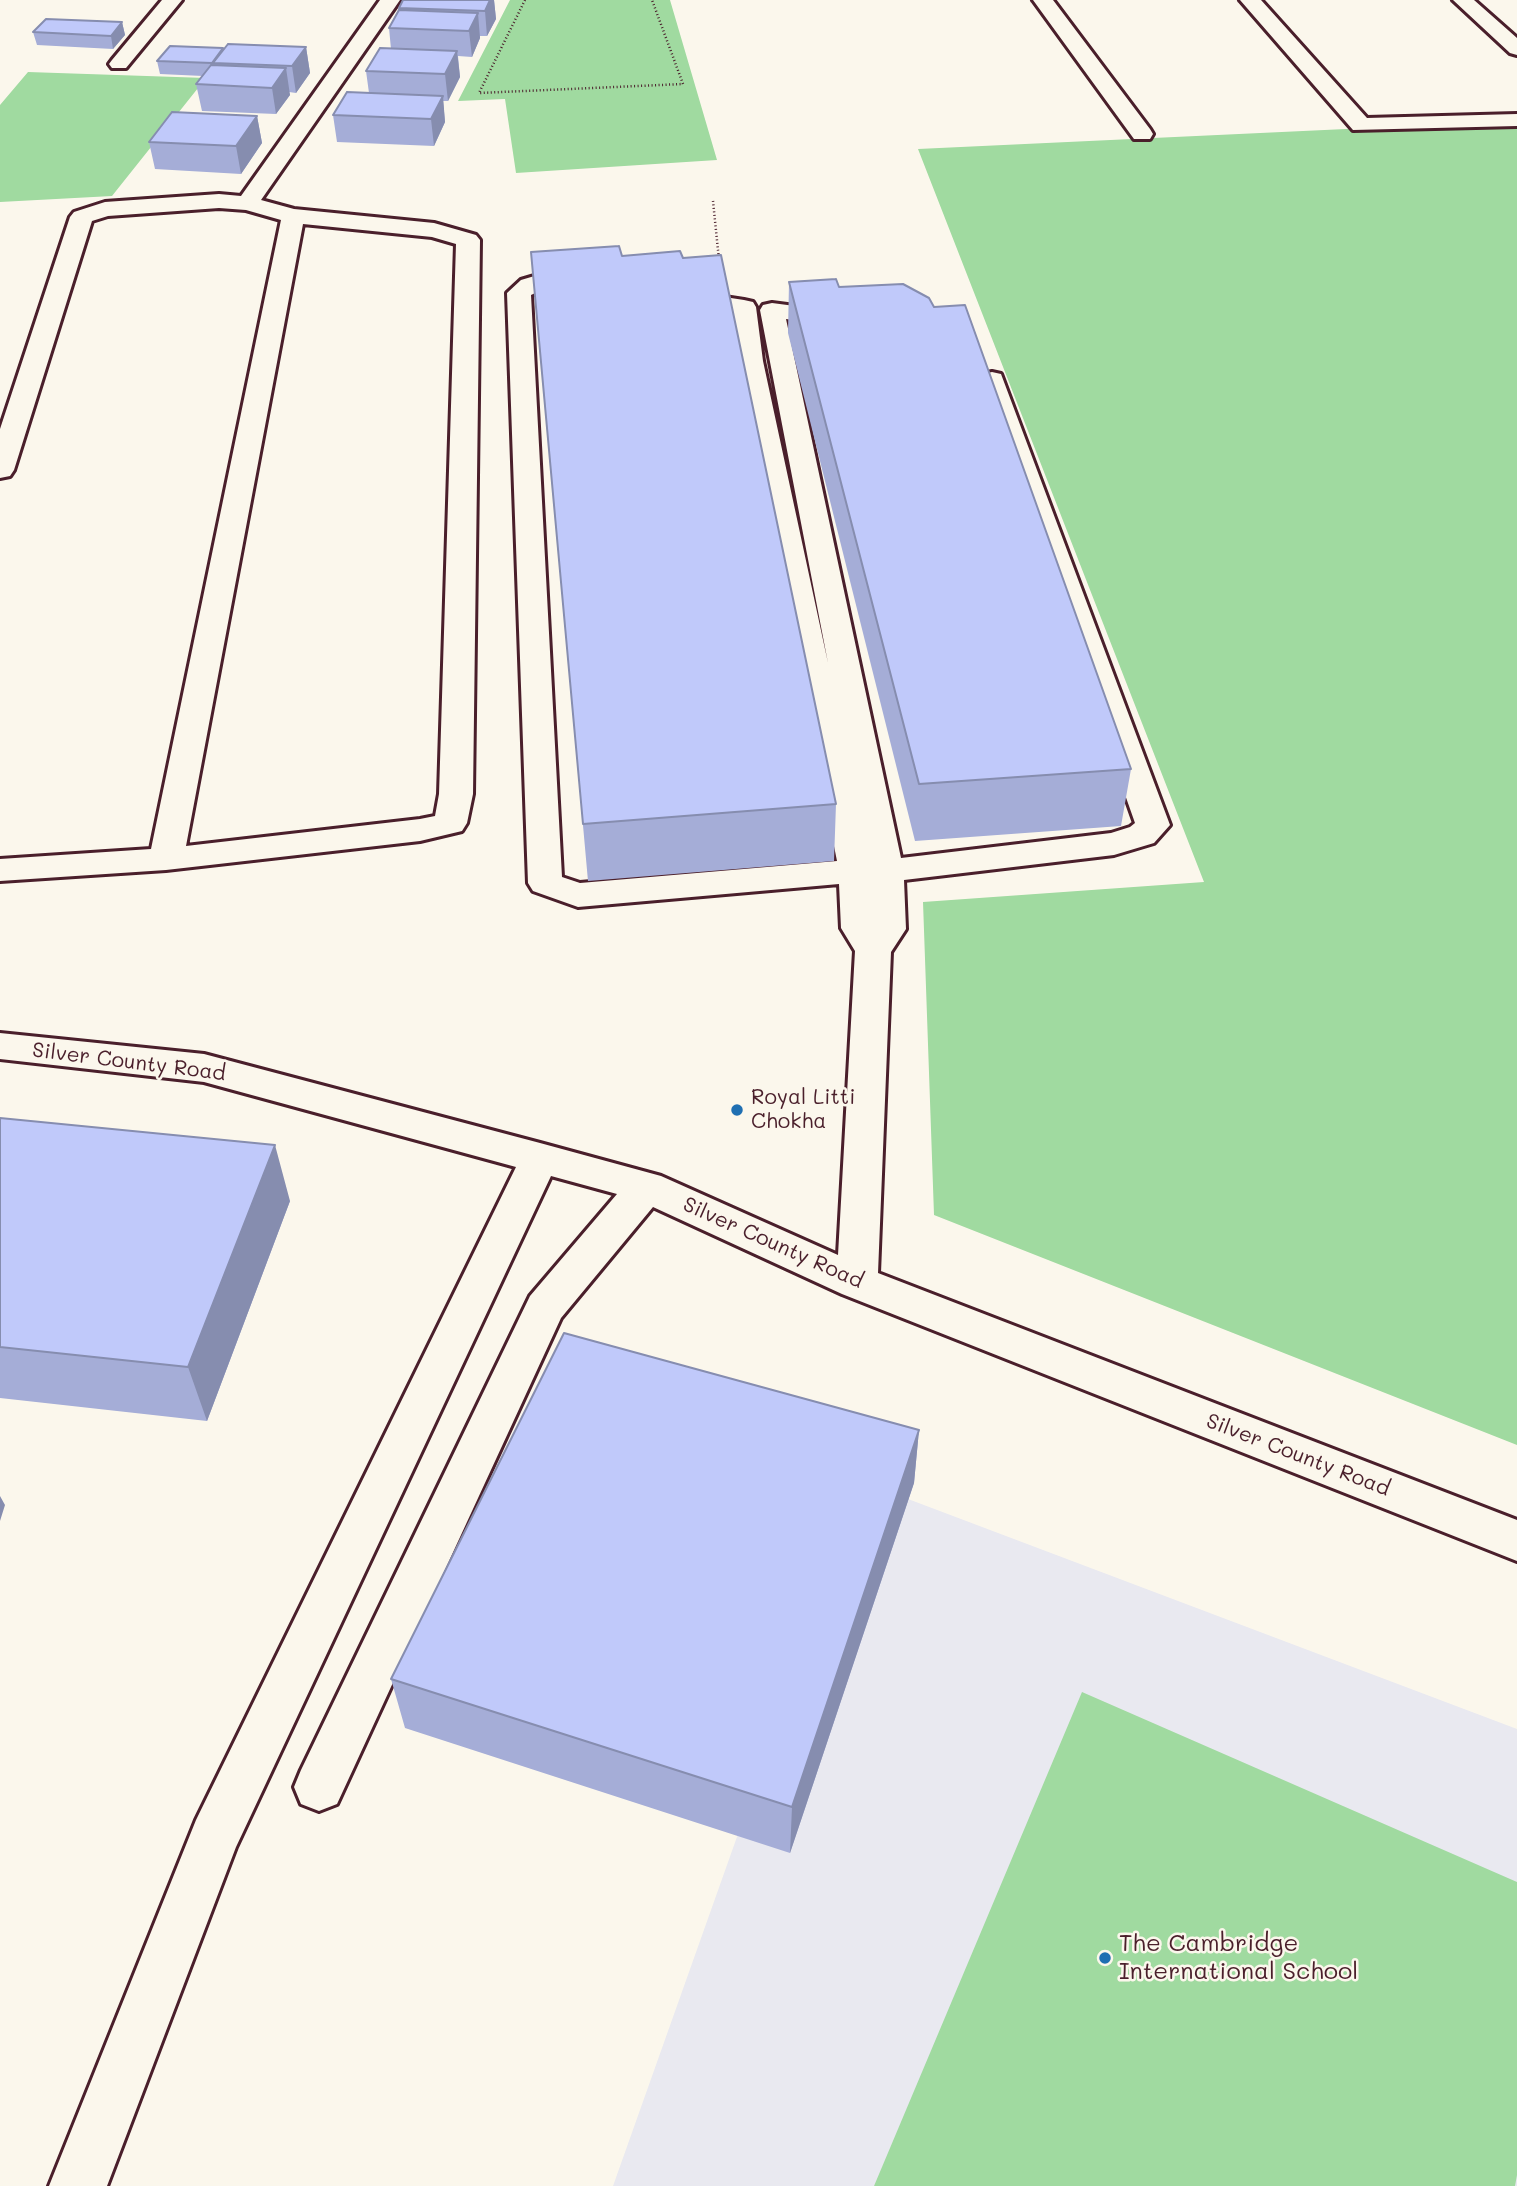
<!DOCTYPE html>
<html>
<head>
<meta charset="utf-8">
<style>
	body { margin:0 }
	canvas { display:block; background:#fbf7ec }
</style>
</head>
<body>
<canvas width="1517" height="2186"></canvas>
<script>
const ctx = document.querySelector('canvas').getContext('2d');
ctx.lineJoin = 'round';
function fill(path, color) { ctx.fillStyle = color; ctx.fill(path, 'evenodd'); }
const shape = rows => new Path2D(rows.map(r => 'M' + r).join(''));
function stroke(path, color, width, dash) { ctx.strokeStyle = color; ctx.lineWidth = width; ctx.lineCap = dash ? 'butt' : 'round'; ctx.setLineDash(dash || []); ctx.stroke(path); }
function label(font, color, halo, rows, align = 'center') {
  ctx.font = font + ' Mali,sans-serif'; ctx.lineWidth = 5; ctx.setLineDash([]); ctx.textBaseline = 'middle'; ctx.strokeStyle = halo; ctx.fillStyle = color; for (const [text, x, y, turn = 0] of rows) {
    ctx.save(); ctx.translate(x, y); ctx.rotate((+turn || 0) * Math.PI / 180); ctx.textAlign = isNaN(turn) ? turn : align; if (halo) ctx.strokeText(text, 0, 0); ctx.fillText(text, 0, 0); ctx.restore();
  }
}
fill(shape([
	[863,1482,1517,1729,1517,2186,613,2186]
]), '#e9e9f0');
fill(shape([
	[510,0,670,0,717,160,516,173,505,99,458,101],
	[28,72,206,78,112,196,0,202,0,105],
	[1517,121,1517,1445,934,1215,923,902,1204,882,918,149],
	[1082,1692,1517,1882,1517,2175,1515,2186,874,2186]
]), '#a0daa0');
const minor = shape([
	[162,0,182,0,126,68,112,68,109,64,112,60,162,0],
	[380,0,400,0,261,200,294,209,434,223,476,235,480,240,473,794,467,823,462,831,420,841,166,870,0,881,0,859,151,849,281,220,246,210,219,208,108,216,92,221,14,470,10,476,0,478,0,429,70,217,74,212,105,202,219,194,241,196,380,0],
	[303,224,432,237,456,244,439,794,435,816,420,819,186,846,303,224],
	[1033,0,1053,0,1150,129,1153,134,1150,139,1134,139,1033,0],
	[1240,0,1261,0,1367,118,1517,114,1517,126,1353,130,1240,0],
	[1453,0,1474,0,1517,38,1517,55,1510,53,1453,0],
	[548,272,594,279,597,284,594,289,585,291,550,286,531,295,562,877,580,883,837,861,737,361,732,313,670,302,667,297,670,292,679,290,744,300,753,302,756,307,763,361,828,663,760,310,763,305,772,303,841,312,850,314,853,319,850,324,841,326,786,319,901,858,1111,833,1130,827,1135,823,979,380,983,374,992,372,1001,374,1170,825,1154,843,1114,855,904,880,906,929,891,952,878,1273,1517,1520,1517,1561,842,1294,653,1207,561,1318,337,1804,319,1811,301,1804,294,1787,301,1770,530,1296,617,1194,551,1176,236,1847,107,2186,49,2186,196,1820,516,1167,204,1082,0,1059,0,1033,204,1054,540,1143,661,1176,838,1255,855,951,841,928,839,884,578,907,533,891,528,883,507,293,521,280,548,272]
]);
stroke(minor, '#4a1f2b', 6);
stroke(shape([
	[525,0,479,93,683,84,652,0],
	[713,201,719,260]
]), '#4a1f2b', 2.5, [1, 2.5]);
fill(minor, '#fbf7ec');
fill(shape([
	[403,0,494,0,496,19,487,36,480,36,480,38,472,57,458,56,460,77,448,101,443,101,445,122,434,146,337,142,333,115,369,93,366,71,391,49,389,28],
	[122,22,125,35,113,49,37,45,33,32],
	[306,47,310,73,296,93,289,92,290,95,276,114,202,111,196,84,203,76,160,74,157,61,224,49],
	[257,116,262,143,241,174,155,169,149,142],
	[622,256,836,804,834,861,588,881,536,302],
	[789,282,839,287,1131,769,1121,826,915,841,788,333],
	[0,1118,290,1201,207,1421,0,1398],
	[919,1430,914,1483,790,1853,405,1728,391,1679]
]), '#a5add7');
fill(shape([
	[490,0,494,0,496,19,487,36,485,11],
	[478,13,480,38,472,57,469,31],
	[122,22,125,35,113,49,111,36],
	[306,47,310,73,296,93,292,66],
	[457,51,460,77,448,101,445,74],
	[286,68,290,95,276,114,272,88],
	[443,96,445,122,434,146,431,119],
	[257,116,262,143,241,174,236,146],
	[275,1145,290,1201,207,1421,188,1367],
	[919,1430,914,1483,790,1853,792,1807],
	[0,1496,5,1505,0,1521]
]), '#868daf');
const building = shape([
	[403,0,490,0,485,11,399,8,403,0],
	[399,10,478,13,469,31,389,28,399,10],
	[46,19,122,22,111,36,33,32,46,19],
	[228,44,306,47,292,66,213,63,228,44],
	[170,46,223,48,212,63,157,61,170,46],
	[380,48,457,51,445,74,366,71,380,48],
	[211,65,286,68,272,88,196,84,211,65],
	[347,92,443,96,431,119,333,115,347,92],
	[172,112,257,116,236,146,149,142,172,112],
	[619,246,622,256,680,251,683,258,721,255,836,804,583,824,531,252,619,246],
	[836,279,839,287,903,284,929,298,934,307,965,305,1131,769,919,784,789,282,836,279],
	[0,1118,275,1145,188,1367,0,1347,0,1118],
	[564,1333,919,1430,792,1807,391,1679,564,1333]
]);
fill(building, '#c0c9fa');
stroke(building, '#868daf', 2);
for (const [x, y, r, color] of [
	[737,1110,7,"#1f6fb2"],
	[1105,1958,7,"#1f6fb2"]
]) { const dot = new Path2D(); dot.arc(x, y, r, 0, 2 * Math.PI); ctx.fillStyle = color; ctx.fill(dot); stroke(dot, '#fbf7ec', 2.5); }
label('21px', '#4a1f2b', '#fbf7ec', [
	["Silver County Road",129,1062,7],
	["Silver County Road",773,1243,24],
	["Silver County Road",1298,1455,21]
]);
label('21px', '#4a1f2b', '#fbf7ec', [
	["Royal Litti",751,1098],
	["Chokha",751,1122]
], 'left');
label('24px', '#4a1f2b', '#fbf7ec', [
	["The Cambridge",1119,1944],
	["International School",1119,1972]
], 'left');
</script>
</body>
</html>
